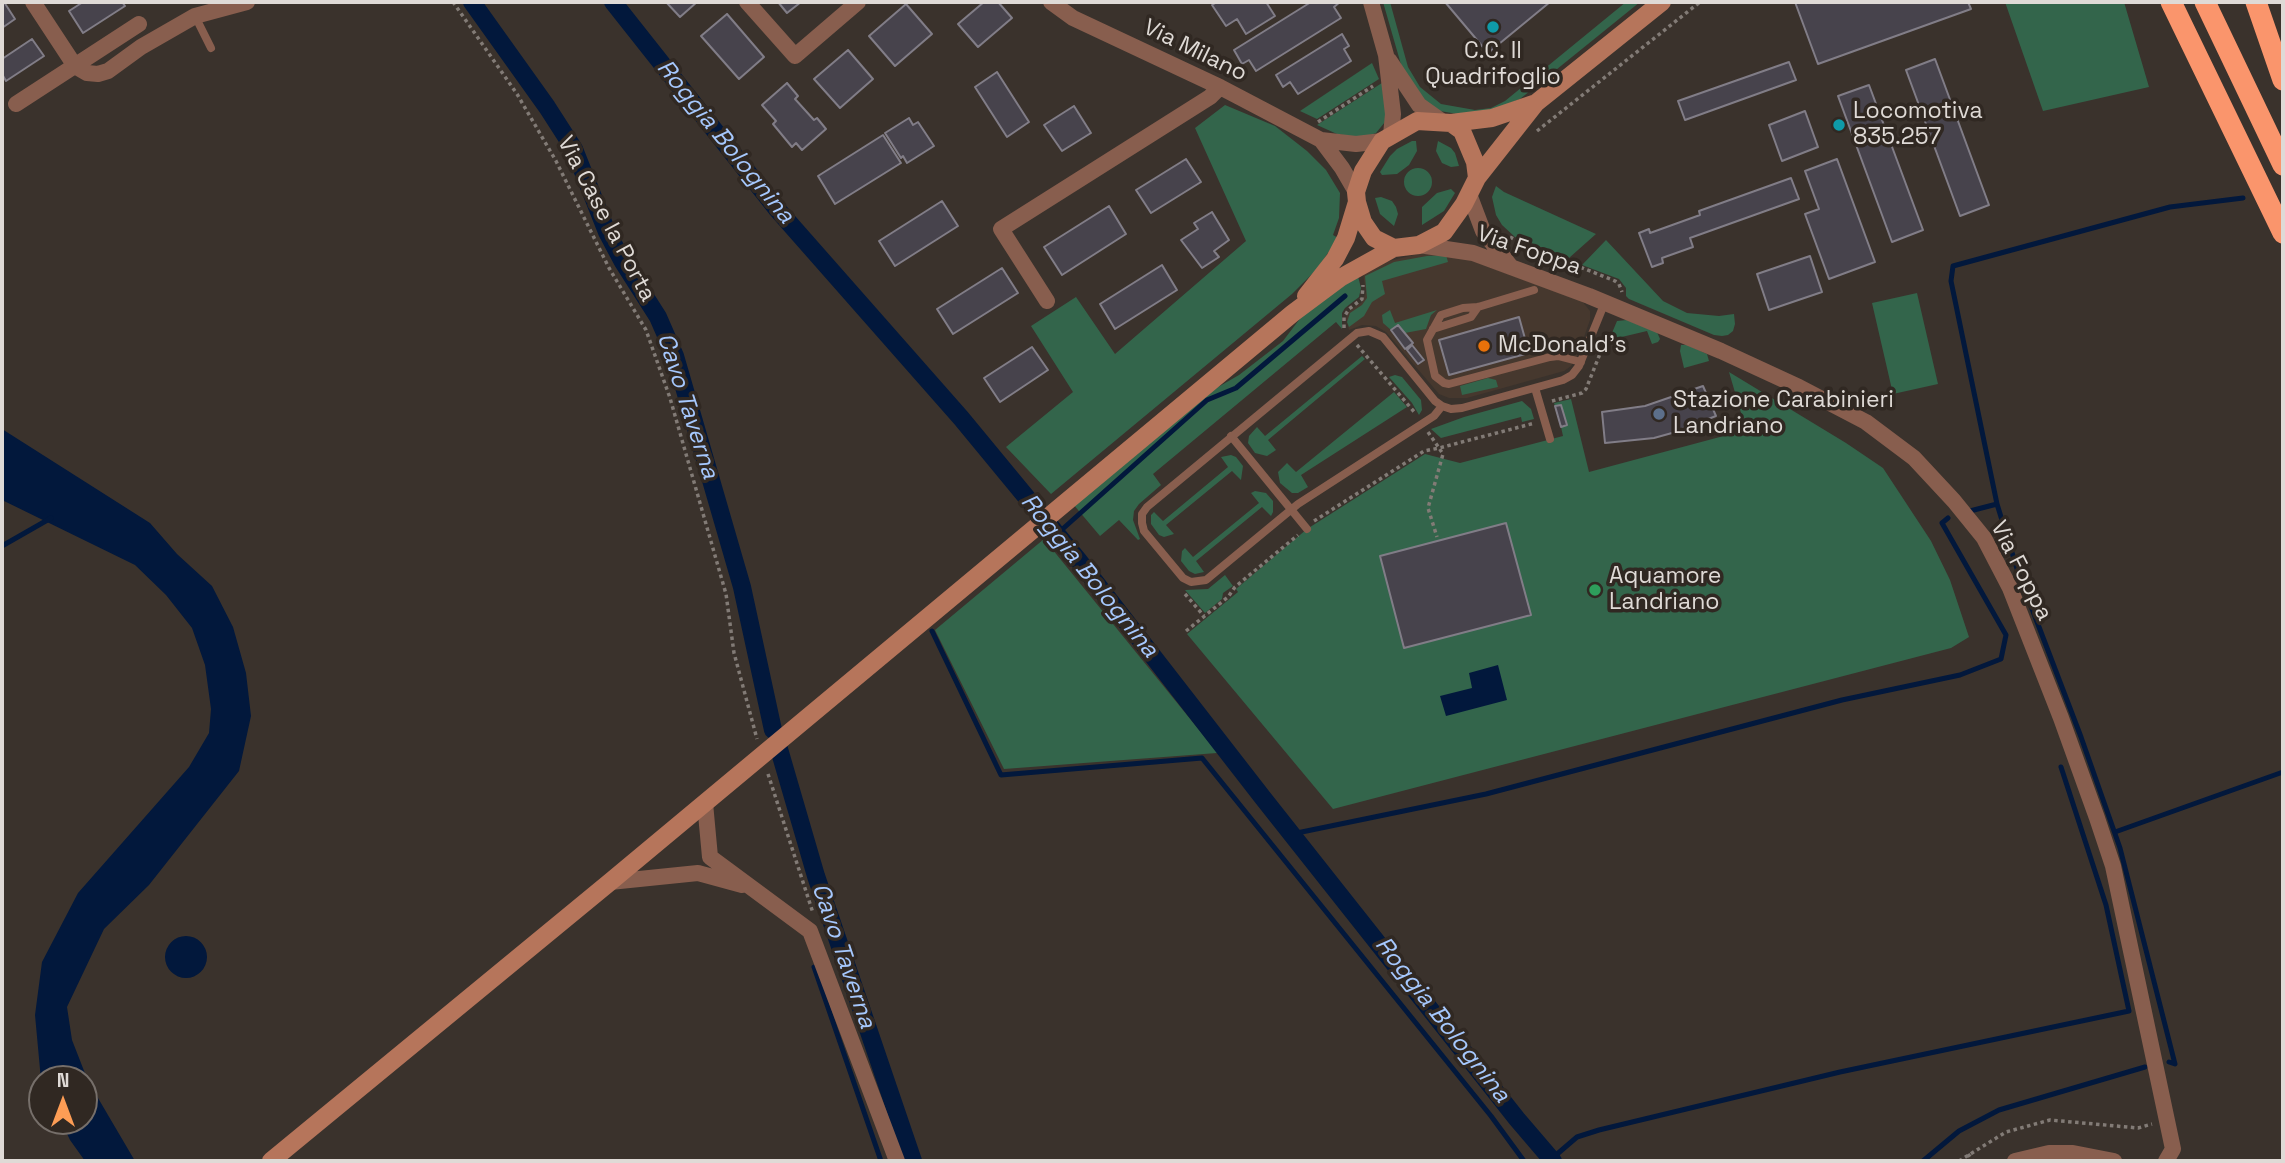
<!DOCTYPE html>
<html>
<head>
<meta charset="utf-8">
<style>
	body { margin:0 }
	#map { position:relative; width:2285px; height:1163px; overflow:hidden; background:#3a322c; font-family:"Space Grotesk",sans-serif }
	canvas { display:block }
	.frame { position:absolute; inset:0; border:4px solid #dfdad6; pointer-events:none }
	.north { position:absolute; left:28px; top:1065px; width:70px; height:70px; box-sizing:border-box; background:#302822; border:2px solid #766f6a; border-radius:50%; rotate:0deg; font-size:19px; font-weight:700; line-height:28px; text-align:center; color:#dfdad6 }
	.north::after { content:''; display:block; margin:auto; width:24px; height:32px; background:#fd9d55; clip-path:polygon(50% 0,100% 100%,50% 72%,0 100%) }
</style>
</head>
<body>
<div id="map">
<canvas width="2285" height="1163"></canvas>
<div class="frame"></div>
<div class="north">N</div>
</div>
<script>
const ctx = document.querySelector('canvas').getContext('2d');
ctx.lineJoin = 'round';
function fill(path, color) { ctx.fillStyle = color; ctx.fill(path, 'evenodd'); }
const shape = rows => new Path2D(rows.map(r => 'M' + r).join(''));
function stroke(path, color, width, dash) { ctx.strokeStyle = color; ctx.lineWidth = width; ctx.lineCap = dash ? 'butt' : 'round'; ctx.setLineDash(dash || []); ctx.stroke(path); }
function label(font, color, halo, rows, align = 'center') {
  ctx.font = font + ' "Space Grotesk",sans-serif'; ctx.lineWidth = 7; ctx.setLineDash([]); ctx.textBaseline = 'middle'; ctx.strokeStyle = halo; ctx.fillStyle = color; for (const [text, x, y, turn = 0] of rows) {
    ctx.save(); ctx.translate(x, y); ctx.rotate((+turn || 0) * Math.PI / 180); ctx.textAlign = isNaN(turn) ? turn : align; if (halo) ctx.strokeText(text, 0, 0); ctx.fillText(text, 0, 0); ctx.restore();
  }
}
fill(shape([
	[1418,254,1453,254,1582,301,1590,311,1590,320,1577,357,1571,366,1564,371,1467,398,1449,398,1439,394,1386,332,1376,326,1362,325,1349,330,1346,318,1349,311,1362,302,1366,292,1363,274,1385,262]
]), '#46382e');
fill(shape([
	[1383,2,1390,2,1408,67,1420,87,1441,104,1475,110,1491,108,1505,101,1626,2,1640,2,1520,99,1492,110,1463,115,1440,111,1428,106,1402,68],
	[2005,2,2124,2,2149,87,2043,111],
	[1372,63,1379,79,1317,119,1300,111],
	[1385,81,1385,122,1376,133,1361,138,1337,134,1317,125],
	[1225,105,1275,126,1307,151,1326,170,1340,193,1339,218,1333,235,1338,238,1317,269,1292,294,1051,494,1006,447,1073,392,1031,326,1076,297,1115,354,1246,241,1195,128],
	[1412,141,1416,141,1417,151,1409,165,1397,174,1382,175,1380,172,1390,156,1397,149],
	[1438,141,1451,148,1455,153,1459,166,1451,167,1442,163,1436,151],
	'1404 182a14 14 0 1 1 28 0a14 14 0 1 1-28 0Z',
	[1496,186,1504,192,1596,234,1569,258,1515,237,1502,225,1496,215,1492,197],
	[1451,189,1455,193,1444,211,1422,225,1422,207,1437,193],
	[1381,197,1392,201,1396,207,1398,214,1394,226,1380,214,1375,198],
	[1606,240,1663,301,1687,313,1719,316,1734,314,1735,324,1733,331,1728,335,1722,336,1714,335,1629,299,1626,296,1626,288,1619,279,1582,265],
	[1446,255,1448,262,1382,281,1385,294,1372,302,1364,316,1349,327,1347,322,1350,313,1362,305,1367,298,1365,276,1394,262,1427,256],
	[1358,276,1361,288,1359,297,1345,308,1342,313,1342,329,1336,322,1153,474,1161,485,1139,504,1134,511,1133,520,1140,539,1138,540,1119,520,1100,536,1073,504,1199,398,1239,375,1283,341,1305,312],
	[1917,293,1938,384,1893,394,1872,303],
	[1390,310,1395,323,1437,310,1431,315,1426,329,1405,333,1398,325,1391,330,1383,323,1382,315],
	[1627,320,1657,332,1660,339,1658,342,1652,344,1647,331,1609,340,1617,321],
	[1681,345,1688,345,1707,354,1709,361,1684,368,1680,351],
	[1362,356,1365,359,1268,440,1276,450,1267,456,1255,453,1248,443,1249,436,1257,427,1265,436],
	[1729,372,1846,443,1883,468,1931,541,1950,580,1969,637,1951,648,1333,809,1187,634,1238,592,1236,589,1307,529,1425,454,1460,463,1563,436,1561,427,1567,425,1561,405,1555,406,1554,403,1571,399,1589,472,1746,430],
	[1395,375,1402,377,1421,400,1422,410,1419,415,1412,403,1389,377],
	[1488,378,1496,380,1498,387,1462,395,1460,386],
	[1394,392,1407,407,1301,475,1308,487,1298,493,1292,493,1280,483,1278,472,1287,463,1296,472],
	[1522,401,1531,409,1534,419,1522,422,1521,417,1441,438,1431,429,1464,417],
	[1231,455,1236,457,1243,466,1241,480,1232,471,1166,525,1174,534,1164,537,1159,535,1151,524,1151,515,1154,512,1163,521,1228,467,1221,457],
	[1255,491,1266,493,1273,501,1273,512,1271,516,1262,507,1196,561,1204,572,1195,574,1189,571,1181,561,1182,551,1185,548,1193,557,1259,503,1251,493],
	[1044,539,1217,752,1217,753,1004,769,935,630],
	[1225,575,1233,586,1223,593,1222,599,1205,613,1185,590,1208,589]
]), '#33654b');
fill(shape([
	[2,429,150,523,177,554,212,586,233,627,246,673,251,716,239,771,149,885,104,929,67,1007,72,1040,88,1081,135,1161,85,1161,70,1140,61,1121,84,1121,84,1079,41,1080,35,1015,42,962,78,893,189,767,209,733,211,709,205,665,192,628,166,595,135,565,2,500],
	[1498,665,1507,700,1446,716,1440,696,1472,688,1469,673],
	'165 957a21 21 0 1 1 42 0a21 21 0 1 1-42 0Z'
]), '#02183c');
stroke(shape([
	[1970,511,1997,504],
	[1057,534,1207,400,1236,388,1345,296],
	[2,546,51,518],
	[932,631,1001,775,1202,758,1491,1116,1524,1161],
	[2115,832,2283,772],
	[1292,834,1486,794,1842,700,1960,675,2001,659,2006,635,1942,523,1948,518],
	[814,967,881,1161],
	[2169,1062,2175,1064,2120,848,2081,737,2018,572,1997,504,1951,281,1953,266,2170,207,2243,198],
	[1549,1161,1577,1137,1599,1130,1840,1072,2129,1011,2106,905,2061,767],
	[1923,1161,1959,1131,1999,1110,2145,1067]
]), '#02183c', 5);
stroke(shape([
	[472,2,547,107,574,149,607,232,623,262,658,317,675,356,742,587,773,730],
	[613,2,776,208,961,418,1079,561,1263,798,1517,1119,1553,1161],
	[779,749,816,876,913,1161]
]), '#02183c', 18);
const building = shape([
	[2,2,4,2,15,19,2,28,2,2],
	[83,2,122,2,125,6,83,33,69,11,83,2],
	[666,2,697,2,680,17,666,2],
	[778,2,801,2,787,13,778,2],
	[984,2,998,2,1012,18,978,47,958,24,984,2],
	[1217,2,1266,2,1275,16,1246,34,1237,19,1226,26,1212,5,1217,2],
	[1311,2,1340,2,1334,7,1341,18,1256,71,1249,60,1242,64,1234,50,1311,2],
	[1445,2,1550,2,1488,53,1445,2],
	[1795,2,1968,2,1971,9,1818,64,1795,2],
	[906,4,932,34,895,66,869,36,906,4],
	[727,14,764,57,739,79,701,36,727,14],
	[1342,34,1349,46,1344,49,1351,61,1298,94,1290,82,1283,87,1276,75,1342,34],
	[32,39,44,56,6,81,2,74,2,59,32,39],
	[848,50,873,79,840,108,814,79,848,50],
	[1935,59,1989,205,1960,216,1906,70,1935,59],
	[1789,62,1796,80,1685,120,1678,101,1789,62],
	[997,72,1029,122,1007,137,975,87,997,72],
	[787,83,798,96,795,99,814,120,817,118,826,129,802,150,796,143,792,147,773,124,776,121,762,105,787,83],
	[1869,85,1923,230,1892,242,1838,96,1869,85],
	[1074,106,1091,133,1062,151,1044,125,1074,106],
	[1805,111,1818,147,1782,161,1769,125,1805,111],
	[909,118,913,125,918,122,934,146,907,163,903,156,901,158,885,133,909,118],
	[883,135,901,163,835,204,818,176,883,135],
	[1186,159,1201,182,1151,213,1136,190,1186,159],
	[1837,159,1875,262,1829,279,1805,214,1819,209,1805,171,1837,159],
	[1791,178,1799,199,1690,238,1693,247,1662,258,1663,263,1652,267,1639,233,1649,229,1650,233,1700,215,1699,211,1791,178],
	[942,201,958,226,895,266,879,241,942,201],
	[1109,206,1126,234,1062,275,1044,247,1109,206],
	[1212,212,1229,240,1214,251,1219,257,1202,268,1181,240,1198,229,1194,223,1212,212],
	[1810,256,1822,292,1769,310,1757,274,1810,256],
	[1162,265,1177,290,1115,329,1100,304,1162,265],
	[1002,268,1018,293,953,334,937,309,1002,268],
	[1519,317,1529,353,1449,375,1439,340,1519,317],
	[1398,325,1413,343,1405,349,1391,330,1398,325],
	[1412,345,1424,360,1418,364,1407,350,1412,345],
	[1032,347,1048,370,1000,402,984,378,1032,347],
	[1703,386,1716,416,1672,433,1654,438,1605,443,1602,412,1645,406,1703,386],
	[1561,405,1567,425,1561,427,1555,406,1561,405],
	[1506,523,1531,615,1404,648,1380,556,1506,523]
]);
fill(building, '#47434c');
stroke(building, '#817d87', 2);
stroke(shape([
	[453,2,517,94,556,161,609,268,646,330,670,398,726,594,734,653,757,739],
	[1318,122,1373,86],
	[1537,131,1700,2],
	[1510,237,1525,245,1615,281,1619,284,1622,292],
	[1344,328,1344,317,1349,309,1362,299,1363,285],
	[1357,345,1416,414],
	[1552,401,1582,393,1586,389,1607,336],
	[1428,432,1439,448,1535,423],
	[1314,521,1424,451,1439,448,1443,454,1428,508,1437,537],
	[1185,594,1204,616],
	[1186,631,1228,597,1235,587,1298,535],
	[768,774,813,913],
	[1968,1154,1973,1161],
	[1959,1161,2006,1132,2050,1120,2138,1128,2152,1124]
]), '#827b76', 3.5, [3.5, 3.5]);
stroke(shape([
	[195,16,211,48],
	[1534,290,1478,307,1463,308,1441,315,1427,340,1435,376,1444,383,1449,384,1550,357,1558,356,1581,362],
	[1433,329,1471,317,1478,307],
	[1535,388,1550,439],
	[1442,406,1434,416,1298,504,1206,580,1191,582,1183,578,1144,531,1142,523,1142,514,1147,507,1357,333,1369,331,1383,337,1435,401,1442,406,1451,409,1462,408,1563,380,1572,375,1579,366,1605,302],
	[1231,436,1307,529]
]), '#885e4e', 8);
stroke(shape([
	[33,2,75,66,87,73,98,74,108,71,141,47,195,16,247,2],
	[747,2,795,56,858,2],
	[1051,2,1073,18,1220,87,1321,140,1356,144,1382,141],
	[1371,2,1386,55,1393,114,1391,135],
	[1389,60,1419,105,1443,122],
	[16,104,139,24],
	[1321,140,1342,168,1356,192],
	[1469,194,1483,231,1511,267],
	[1419,245,1473,253,1589,296,1721,351,1799,387,1866,422,1914,458,1954,501,1984,538,2010,588,2061,718,2097,818,2113,866,2173,1149,2166,1161],
	[1047,301,1001,229,1210,97,1220,87],
	[705,803,710,857,810,931,897,1161],
	[610,882,698,873,742,885],
	[2015,1161,2049,1153,2073,1153,2114,1161]
]), '#885e4e', 16);
stroke(shape([
	[1451,123,1492,118,1536,103],
	[1477,178,1475,162,1462,131,1451,123,1417,121,1382,141,1363,171,1356,192,1357,202,1363,222,1374,238,1394,248,1419,245,1444,232,1464,204,1477,178,1536,103,1662,2],
	[1306,296,1335,259,1346,238,1357,202],
	[271,1161,610,882,1293,313,1340,278,1394,248]
]), '#b6755b', 18);
stroke(shape([
	[2171,2,2283,233],
	[2205,2,2283,165],
	[2256,2,2283,80]
]), '#fa956c', 21);
for (const [x, y, r, color] of [
	[1493,27,7,"#0f9aa8"],
	[1839,125,7,"#0f9aa8"],
	[1484,346,7,"#e8710a"],
	[1659,414,7,"#5c6f8a"],
	[1595,590,7,"#2e9e5b"]
]) { const dot = new Path2D(); dot.arc(x, y, r, 0, 2 * Math.PI); ctx.fillStyle = color; ctx.fill(dot); stroke(dot, '#302822', 2.5); }
label('23px', '#dfdad6', '#302822', [
	["Via Milano",1195,51,26],
	["Via Case la Porta",606,219,62],
	["Via Foppa",1529,251,19],
	["Via Foppa",2021,571,63]
]);
label('23px', '#dfdad6', '#302822', [
	["C.C. Il",1493,52,"center"],
	["Quadrifoglio",1493,78,"center"],
	["Locomotiva",1853,112],
	["835.257",1853,138],
	["McDonald's",1498,346],
	["Stazione Carabinieri",1673,401],
	["Landriano",1673,427],
	["Aquamore",1609,577],
	["Landriano",1609,603]
], 'left');
label('italic 24px', '#a6c8fd', '#302822', [
	["Roggia Bolognina",725,142,51],
	["Cavo Taverna",687,406,72],
	["Roggia Bolognina",1089,576,51],
	["Cavo Taverna",843,956,71],
	["Roggia Bolognina",1442,1020,52]
]);
</script>
</body>
</html>
